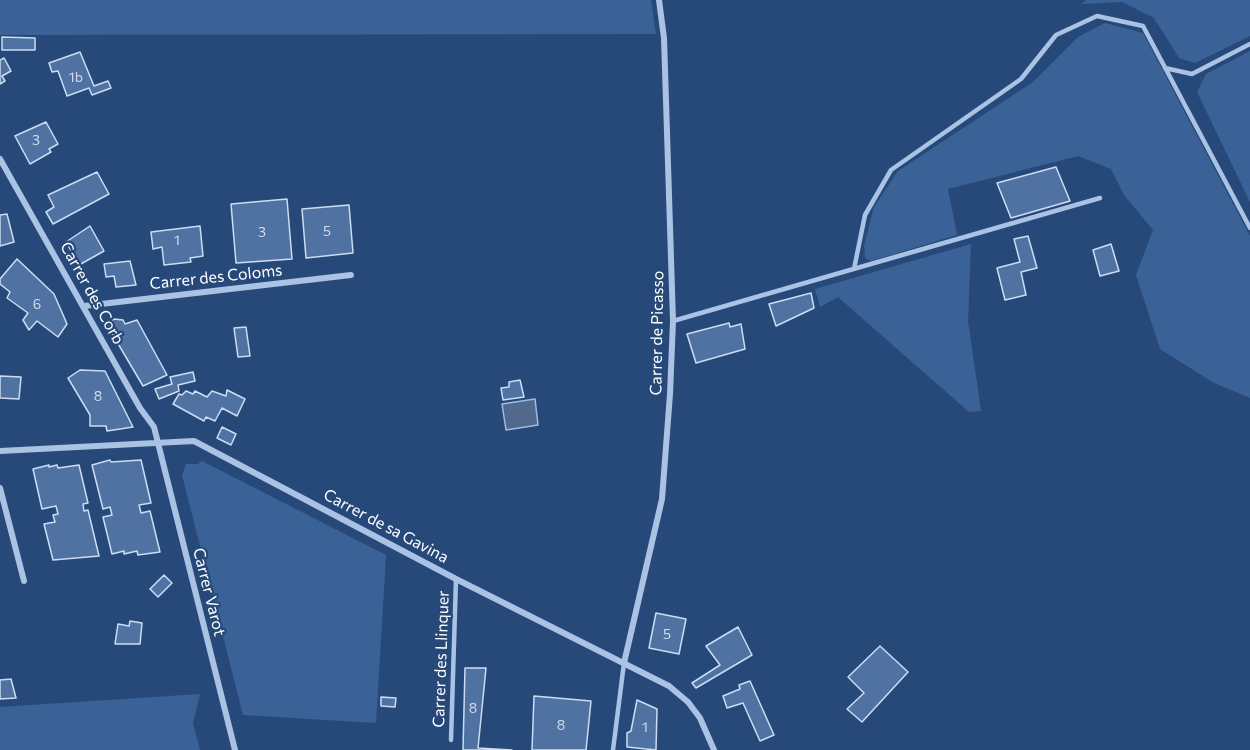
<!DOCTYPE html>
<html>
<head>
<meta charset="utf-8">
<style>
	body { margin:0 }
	canvas { display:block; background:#26497a }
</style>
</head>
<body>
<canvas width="1250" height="750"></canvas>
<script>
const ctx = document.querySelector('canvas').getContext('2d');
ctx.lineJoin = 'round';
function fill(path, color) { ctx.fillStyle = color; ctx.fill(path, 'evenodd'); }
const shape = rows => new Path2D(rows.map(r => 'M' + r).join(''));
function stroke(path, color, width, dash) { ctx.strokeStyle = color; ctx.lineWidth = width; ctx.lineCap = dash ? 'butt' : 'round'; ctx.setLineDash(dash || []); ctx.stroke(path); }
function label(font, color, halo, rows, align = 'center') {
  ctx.font = font + ' Commissioner,sans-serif'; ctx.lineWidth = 4.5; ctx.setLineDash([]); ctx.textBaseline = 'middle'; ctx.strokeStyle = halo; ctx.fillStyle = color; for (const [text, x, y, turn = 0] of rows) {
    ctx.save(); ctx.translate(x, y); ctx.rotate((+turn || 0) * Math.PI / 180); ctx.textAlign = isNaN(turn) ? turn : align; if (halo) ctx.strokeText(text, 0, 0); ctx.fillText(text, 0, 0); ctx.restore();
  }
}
fill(shape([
	[0,0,651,0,656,34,0,35],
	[1086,0,1250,0,1250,36,1195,63,1179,58,1154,18,1122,2,1081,4],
	[1105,23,1143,33,1250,236,1250,398,1214,383,1160,349,1136,275,1153,230,1124,195,1111,169,1078,156,948,189,957,235,871,261,865,258,864,246,874,207,898,171,1033,82,1078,37],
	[1250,51,1250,202,1197,92,1206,74],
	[971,244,968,321,981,411,969,412,838,297,820,307,815,289],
	[202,461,386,555,376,723,243,715,182,475,186,464,198,464],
	[200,694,193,723,200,750,0,750,0,707]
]), '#3a6297');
const water = shape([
	[535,399,538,425,506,430,502,404,535,399]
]);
fill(water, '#50698d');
stroke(water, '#9ebde4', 1.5);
const building = shape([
	[2,37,35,38,35,50,2,50,2,37],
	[80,52,94,86,108,81,111,88,92,95,89,88,67,96,58,71,52,72,49,63,80,52],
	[4,58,11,71,2,76,5,81,0,84,0,60,4,58],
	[46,122,58,144,49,149,51,152,30,164,15,136,46,122],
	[1056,167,1070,201,1011,218,997,183,1056,167],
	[97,172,109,194,53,224,46,212,54,207,48,195,97,172],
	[287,199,292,259,236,263,231,204,287,199],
	[349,205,353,253,306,258,302,209,349,205],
	[7,214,14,242,0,246,0,215,7,214],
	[90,226,104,251,79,265,66,242,90,226],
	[200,226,203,256,190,258,191,262,164,265,162,247,153,249,151,232,200,226],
	[1028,236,1037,268,1021,272,1026,295,1005,300,997,268,1020,262,1014,239,1028,236],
	[1111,244,1119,271,1100,276,1093,250,1111,244],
	[17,259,54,294,67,324,58,337,37,321,29,330,23,320,28,313,7,298,10,292,0,284,0,279,17,259],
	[130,261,136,285,116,287,114,276,106,277,104,264,130,261],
	[811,293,814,308,776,326,769,304,811,293],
	[114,319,123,320,125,324,137,320,167,375,143,386,107,325,114,319],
	[729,323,730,327,741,324,745,349,696,363,687,334,729,323],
	[246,327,250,356,238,357,234,328,246,327],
	[80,370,105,371,133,427,107,431,106,426,90,426,90,415,68,378,80,370],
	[193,372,195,381,178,385,179,391,159,399,155,389,172,384,170,377,193,372],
	[0,376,21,377,19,399,0,398,0,376],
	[520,380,524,397,503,400,501,388,509,387,509,382,520,380],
	[227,390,245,399,237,416,222,408,215,421,206,417,204,421,173,404,179,394,182,395,186,391,193,394,195,391,207,397,212,391,226,396,227,390],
	[222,427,236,434,231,445,217,438,222,427],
	[110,460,111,462,141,460,151,503,139,505,141,513,150,511,160,552,138,555,137,551,124,554,124,551,112,554,103,517,112,515,110,507,103,509,92,465,110,460],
	[49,465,49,467,57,465,58,468,79,465,88,503,83,504,84,511,88,510,99,556,53,560,44,524,55,522,53,515,58,514,56,506,42,509,33,469,49,465],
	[164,575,172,583,158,597,150,589,164,575],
	[656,613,686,619,679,654,649,648,656,613],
	[130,621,142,623,140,644,115,644,118,624,129,626,130,621],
	[738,627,752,655,696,688,692,683,720,665,706,646,738,627],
	[880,646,908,672,862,722,847,709,864,693,848,677,880,646],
	[465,668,486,668,478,748,512,750,463,750,465,668],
	[11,679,16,698,0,699,0,680,11,679],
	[750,681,774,735,760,741,743,703,727,708,723,696,740,689,739,685,750,681],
	[534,696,591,701,586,750,532,750,534,696],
	[381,697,396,698,395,707,381,706,381,697],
	[637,700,657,709,656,750,627,747,627,733,631,731,637,700]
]);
fill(building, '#4f72a3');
stroke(building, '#ccddf3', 1.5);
stroke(shape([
	[1165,68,1192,74,1250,44],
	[854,269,865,215,891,170,1021,79,1056,35,1097,16,1143,26,1250,228],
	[673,321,1100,198],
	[451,740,456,579],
	[613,750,624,663]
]), '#aac2e4', 4.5);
stroke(shape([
	[0,159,140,408,154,427,235,750],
	[84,306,351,275],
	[0,451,194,441,456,579,669,686,688,702,700,718,714,750],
	[0,488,24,581],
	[624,663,662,499,670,394,673,321,664,38,659,0]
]), '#aac2e4', 6);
label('14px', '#d3dce8', null, [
	["1b",76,77],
	["3",36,140],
	["5",327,231],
	["3",262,232],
	["1",177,240],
	["6",37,304],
	["8",98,396],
	["5",667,634],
	["8",473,708],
	["8",561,725],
	["1",645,727]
]);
label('16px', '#fff', '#26497a', [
	["Carrer des Coloms",216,277,-6],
	["Carrer des Corb",92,293,61],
	["Carrer de Picasso",657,333,-89],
	["Carrer de sa Gavina",386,526,28],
	["Carrer Varot",209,592,76],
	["Carrer des Llinquer",441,659,-88]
]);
</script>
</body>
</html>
